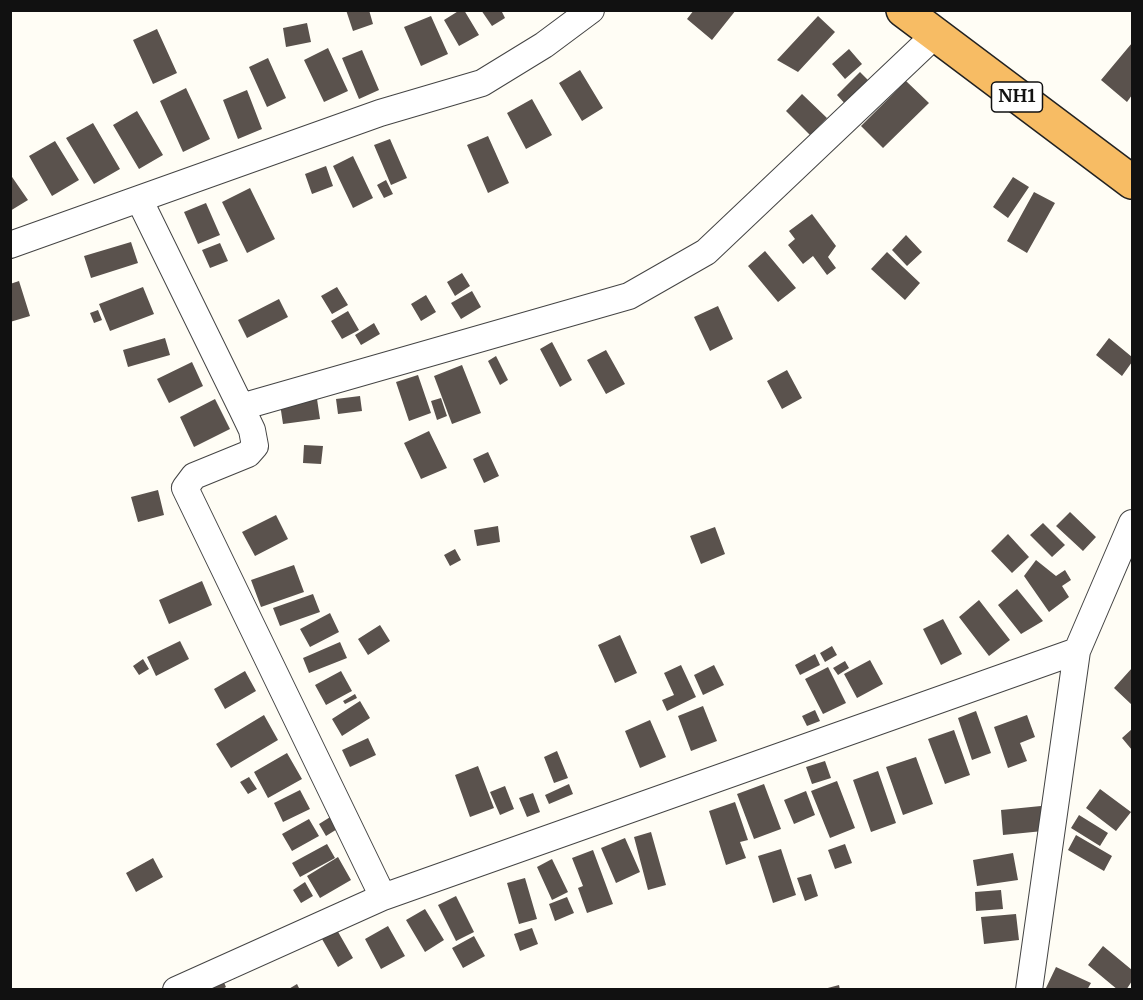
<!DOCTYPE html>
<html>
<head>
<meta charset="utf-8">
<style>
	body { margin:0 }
	#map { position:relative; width:1143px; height:1000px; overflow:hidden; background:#fffdf5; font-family:Merriweather,serif }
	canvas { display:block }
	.frame { position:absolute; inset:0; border:12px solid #111; pointer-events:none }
</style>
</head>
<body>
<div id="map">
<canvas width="1143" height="1000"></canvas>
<div class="frame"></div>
</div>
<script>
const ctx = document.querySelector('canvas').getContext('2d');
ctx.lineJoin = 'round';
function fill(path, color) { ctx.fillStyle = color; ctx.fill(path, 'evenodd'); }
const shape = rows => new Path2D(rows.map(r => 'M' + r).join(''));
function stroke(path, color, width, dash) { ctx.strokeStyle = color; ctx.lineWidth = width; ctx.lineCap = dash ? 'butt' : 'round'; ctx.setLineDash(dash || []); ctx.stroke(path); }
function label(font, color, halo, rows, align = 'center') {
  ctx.font = font + ' Merriweather,serif'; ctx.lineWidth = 6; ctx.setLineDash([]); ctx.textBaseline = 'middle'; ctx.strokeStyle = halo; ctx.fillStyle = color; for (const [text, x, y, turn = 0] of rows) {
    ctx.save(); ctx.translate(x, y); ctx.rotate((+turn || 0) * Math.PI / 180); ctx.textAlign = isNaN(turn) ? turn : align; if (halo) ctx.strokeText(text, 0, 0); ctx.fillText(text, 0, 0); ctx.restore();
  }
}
fill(shape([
	[346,10,369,10,373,24,353,31],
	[460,10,464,10,479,35,459,46,444,20],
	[481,10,501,10,505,18,492,26],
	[694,10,736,10,712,40,687,19],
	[431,16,448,54,421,66,404,27],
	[818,16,835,32,798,72,777,60],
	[307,23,311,42,286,47,283,28],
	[157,29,177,73,153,84,133,40],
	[1132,43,1132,95,1127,102,1101,80],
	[328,48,348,91,324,102,304,60],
	[849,49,862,64,845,79,832,64],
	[362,50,379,90,359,99,342,58],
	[268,58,286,98,267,107,249,67],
	[580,70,603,108,582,121,559,83],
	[860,72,872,84,848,107,837,95],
	[906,81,929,103,883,148,861,126],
	[186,88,210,139,183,152,160,101],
	[247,90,262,129,238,139,223,100],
	[802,94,827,118,810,135,786,111],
	[532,99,552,135,526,149,507,113],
	[137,111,163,155,139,169,113,125],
	[93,123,120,169,94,184,66,138],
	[488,136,509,183,488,193,467,145],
	[390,139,407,178,391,185,374,145],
	[55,141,79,180,52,196,29,156],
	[353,156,373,198,353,208,333,166],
	[326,166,333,186,312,194,305,174],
	[10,174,28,200,10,211],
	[1013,177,1029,187,1008,218,993,207],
	[386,180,393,194,384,198,377,185],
	[250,188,275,239,247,253,222,202],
	[1034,192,1055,203,1027,253,1007,241],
	[206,203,220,235,198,244,184,212],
	[812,214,836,246,828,257,836,268,827,275,813,256,803,264,788,245,795,239,789,231],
	[906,235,922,252,907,266,892,250],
	[131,242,138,263,91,278,84,256],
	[220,243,228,261,210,268,202,250],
	[765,251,796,288,778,302,748,266],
	[887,252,920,283,905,300,871,269],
	[462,273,470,286,455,296,447,282],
	[19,281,30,316,10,322,10,284],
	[143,287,154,314,110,331,99,304],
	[337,287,348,305,332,314,321,296],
	[472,291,481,307,461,319,451,303],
	[426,295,436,312,421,321,411,304],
	[279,299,288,317,247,338,238,320],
	[718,306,733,339,710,351,694,317],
	[98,310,102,320,94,323,90,313],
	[348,311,359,330,342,339,331,321],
	[374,323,380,334,361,345,355,335],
	[165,338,170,355,128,367,123,350],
	[1109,338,1132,357,1132,362,1122,376,1096,355],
	[552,342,572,380,560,387,540,349],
	[606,350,625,384,606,394,587,360],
	[496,356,508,380,500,385,488,361],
	[192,362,203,386,169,403,157,379],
	[462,365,481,413,452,424,434,376],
	[787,370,802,398,782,409,767,381],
	[418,375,431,413,409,421,396,382],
	[360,396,362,411,338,414,336,399],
	[441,398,447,416,437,420,431,401],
	[215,399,230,429,194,447,180,417],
	[317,399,320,419,283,424,280,404],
	[429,431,447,468,421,479,404,443],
	[304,445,323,446,321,464,303,463],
	[488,452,499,476,484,483,473,459],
	[158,490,164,515,138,522,131,497],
	[1070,512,1096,537,1083,551,1056,526],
	[276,515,288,539,255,556,242,532],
	[1043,523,1065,545,1052,557,1030,535],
	[498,526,500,542,477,546,474,530],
	[715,527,725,554,701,564,690,536],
	[1008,534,1029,557,1012,573,991,551],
	[455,549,461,560,450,566,444,555],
	[1036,560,1056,576,1065,570,1071,580,1062,586,1069,597,1049,612,1024,576],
	[294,565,304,592,261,607,251,580],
	[202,581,212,605,169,624,159,600],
	[1017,589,1043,621,1021,634,998,605],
	[313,594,320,612,280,626,273,608],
	[979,600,1010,640,989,656,959,617],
	[330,613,339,632,310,647,300,629],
	[943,619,962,654,941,665,923,629],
	[380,625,390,641,368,655,358,639],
	[620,635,637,673,615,683,598,645],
	[180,641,189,659,156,676,147,657],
	[340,642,347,658,309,673,303,658],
	[832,646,837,655,825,662,820,653],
	[815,654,820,665,800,675,795,665],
	[143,659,149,669,139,675,133,666],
	[870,660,883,684,857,698,844,674],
	[845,661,849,668,838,675,833,668],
	[681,665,696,697,667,711,662,700,674,695,664,673],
	[714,665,724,685,703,695,694,675],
	[828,667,846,703,823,714,805,679],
	[1132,668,1132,705,1114,688],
	[245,671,256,691,225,709,214,689],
	[341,671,352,691,326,705,315,685],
	[355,694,357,698,345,704,343,701],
	[360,701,370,718,342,736,332,719],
	[703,706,717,741,691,751,678,716],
	[815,710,820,721,807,726,802,716],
	[976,711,991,753,972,760,958,718],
	[264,715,278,740,231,768,216,744],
	[1027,715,1035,737,1020,743,1027,761,1008,768,994,727],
	[650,720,666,757,640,768,625,731],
	[1132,729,1132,750,1122,738],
	[954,730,970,775,945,784,928,739],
	[368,738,376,755,350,767,342,750],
	[557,751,568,778,554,783,544,757],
	[287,753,302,779,268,798,254,772],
	[916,757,933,804,903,815,886,767],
	[825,761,831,778,812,784,806,767],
	[478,766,494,808,470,817,455,775],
	[878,771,896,823,871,832,853,780],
	[249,777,257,789,248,794,240,782],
	[837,781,855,828,830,838,811,791],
	[569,784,573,794,549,804,545,795],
	[764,784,781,829,754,839,737,794],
	[505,786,514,809,500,815,490,792],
	[1100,789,1131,812,1116,831,1086,808],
	[300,790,310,809,283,822,274,803],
	[806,791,815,815,794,824,784,800],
	[533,793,540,812,527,817,519,798],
	[735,802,748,840,740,842,746,858,726,865,709,811],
	[1041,806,1043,831,1003,835,1001,810],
	[335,814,342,826,326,836,319,824],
	[1079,815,1108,833,1100,846,1071,828],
	[309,819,319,836,292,851,282,834],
	[651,832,666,885,648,890,634,837],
	[1076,835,1112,856,1104,871,1068,850],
	[625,838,640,872,616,883,601,848],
	[327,844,335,858,300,877,292,863],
	[845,844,852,863,835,869,828,850],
	[781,849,796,895,773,903,758,856],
	[593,850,613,904,587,913,578,888,583,886,572,858],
	[1013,853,1018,880,977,886,973,860],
	[338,857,351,880,320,898,307,876],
	[153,858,163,877,136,892,126,873],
	[552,859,568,892,552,900,537,867],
	[811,874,818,896,805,901,797,878],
	[525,878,537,919,519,924,507,883],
	[305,882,313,896,301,903,293,890],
	[1001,890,1003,909,976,911,975,892],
	[456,896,474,932,456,941,438,905],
	[567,897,574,913,555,921,549,904],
	[425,909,444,940,425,952,406,920],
	[1016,914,1019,940,984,944,981,917],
	[388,926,405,956,381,969,365,939],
	[532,928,538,944,520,951,514,934],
	[337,930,353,958,338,967,322,939],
	[474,936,485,956,463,968,452,948],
	[1103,946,1132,970,1132,981,1126,990,1118,990,1088,965],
	[1056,967,1091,983,1087,990,1045,990],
	[222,978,226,987,221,990,197,990],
	[297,984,300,990,287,990],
	[839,985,840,990,824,990,824,989]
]), '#5a524d');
const minor = shape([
	[139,199,241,407,629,296,706,252,935,35],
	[10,245,380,113,482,83,544,45,591,10],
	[241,407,252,430,255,446,248,454,194,476,185,488,383,897],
	[176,990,383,897,1077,651],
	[1029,990,1077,651,1132,523]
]);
const trunk = shape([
	[903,10,1132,182]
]);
stroke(minor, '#444', 28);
stroke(trunk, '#222', 36);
stroke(minor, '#fff', 26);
stroke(trunk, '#f7bc64', 33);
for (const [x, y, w] of [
	[1017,97,51]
]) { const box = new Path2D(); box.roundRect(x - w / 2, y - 15, w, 30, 4.5); ctx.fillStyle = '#fff'; ctx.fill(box); stroke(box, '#111', 1.5); }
label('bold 18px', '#111', null, [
	["NH1",1017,97]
]);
</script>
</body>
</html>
